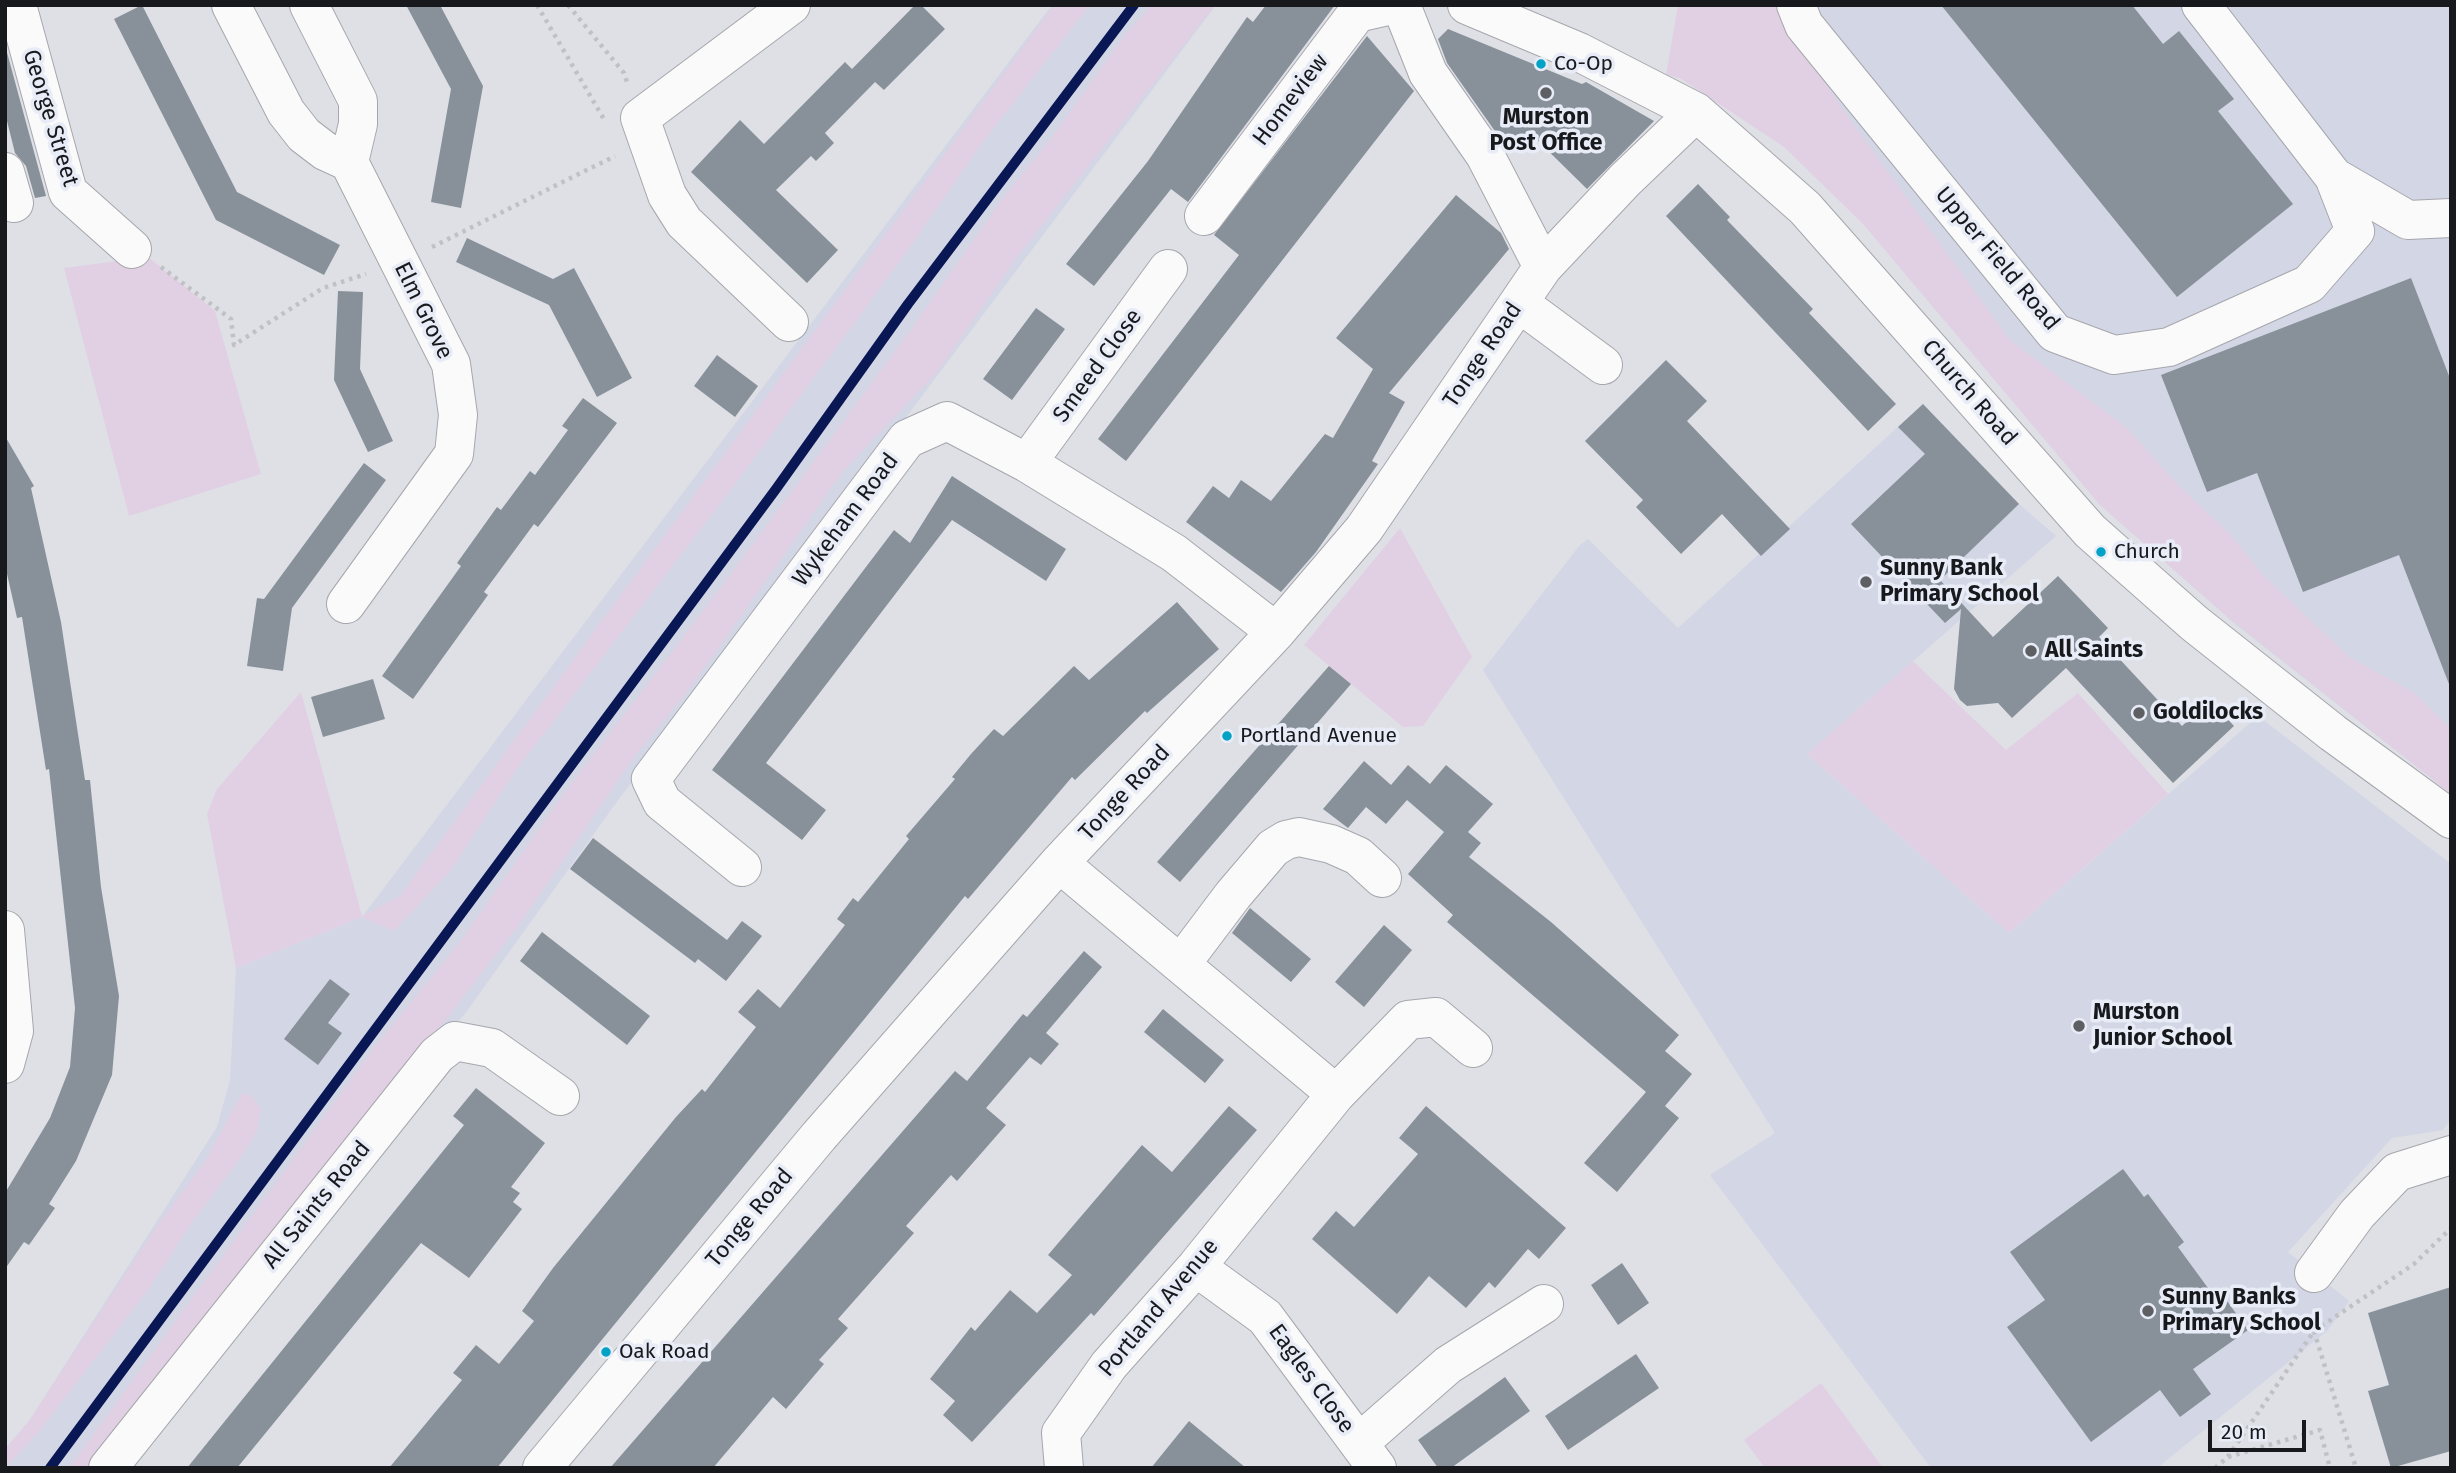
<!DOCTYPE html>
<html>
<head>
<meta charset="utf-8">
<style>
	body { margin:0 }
	#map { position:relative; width:2456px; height:1473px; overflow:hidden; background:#dee0e6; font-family:"Fira Sans",sans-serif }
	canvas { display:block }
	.frame { position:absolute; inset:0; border:7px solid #18191d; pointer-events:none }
	.scale { position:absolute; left:2208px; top:1420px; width:98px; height:32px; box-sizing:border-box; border:4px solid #18191d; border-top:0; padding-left:9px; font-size:21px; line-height:24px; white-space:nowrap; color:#18191d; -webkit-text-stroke:5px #e8ecf7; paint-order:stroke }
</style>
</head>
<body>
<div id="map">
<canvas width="2456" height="1473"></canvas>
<div class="frame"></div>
<div class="scale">20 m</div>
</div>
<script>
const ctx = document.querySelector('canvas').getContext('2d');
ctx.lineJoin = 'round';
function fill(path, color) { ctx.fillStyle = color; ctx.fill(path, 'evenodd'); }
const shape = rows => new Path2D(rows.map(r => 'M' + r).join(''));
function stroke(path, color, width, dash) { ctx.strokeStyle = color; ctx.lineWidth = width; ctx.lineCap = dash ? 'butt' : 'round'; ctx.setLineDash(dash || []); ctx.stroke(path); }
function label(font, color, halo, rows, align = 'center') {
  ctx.font = font + ' "Fira Sans",sans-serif'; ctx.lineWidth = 7; ctx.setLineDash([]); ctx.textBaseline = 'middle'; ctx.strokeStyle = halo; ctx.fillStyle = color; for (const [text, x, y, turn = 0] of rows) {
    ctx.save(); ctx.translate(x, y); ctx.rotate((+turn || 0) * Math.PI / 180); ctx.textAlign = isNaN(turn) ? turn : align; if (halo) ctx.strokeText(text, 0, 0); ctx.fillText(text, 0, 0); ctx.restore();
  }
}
fill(shape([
	[1052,5,1216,5,616,803,467,1011,91,1468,5,1468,5,1449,29,1421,217,1127,230,1080,236,968,362,917],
	[1778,5,2451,5,2451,794,2234,623,2099,504,1832,157],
	[1923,404,2019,504,2056,536,1807,754,2009,933,2258,716,2451,864,2451,1119,2443,1130,2392,1138,2288,1252,2349,1301,2327,1331,2157,1468,1931,1468,1710,1175,1775,1133,1483,670,1580,545,1588,539,1678,628]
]), '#d3d6e4');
fill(shape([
	[1054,5,1090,5,982,143,903,257,727,495,516,770,451,870,394,931,362,917,236,968,207,814,217,789,301,692,362,916,400,896],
	[1152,5,1215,5,1017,257,937,372,843,471,690,688,634,757,518,926,294,1216,91,1468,69,1468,373,1049,460,942,557,803,725,582,915,324,1000,202,1052,137,1125,35],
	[1678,5,1774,5,1843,110,2010,340,2127,428,2179,486,2229,533,2262,574,2349,657,2413,692,2451,729,2451,794,2223,613,2099,504,1863,224,1784,147,1680,78,1666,75],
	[148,257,215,311,261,474,129,516,64,268],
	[1400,528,1472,657,1423,726,1403,727,1304,645],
	[1913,661,2006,750,2078,693,2168,794,2009,933,1807,754],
	[242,1093,250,1095,261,1109,257,1131,239,1160,195,1218,148,1290,37,1434,5,1468,5,1449,29,1421,157,1226,206,1160],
	[1821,1383,1883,1468,1765,1468,1744,1440]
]), '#e1d0e4');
fill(shape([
	[142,5,237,192,340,245,324,275,216,220,114,19],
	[406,5,440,5,483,86,461,208,431,202,451,89],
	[915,5,921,5,945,29,884,90,875,82,825,133,834,143,816,161,811,156,776,190,838,250,807,283,691,172,740,120,764,144,845,62,852,69],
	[1266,5,1335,5,1188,202,1171,189,1094,286,1066,264,1148,161,1247,17,1253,22],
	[1941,5,2132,5,2163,44,2179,31,2234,99,2218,111,2293,204,2177,297],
	[1448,29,1582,84,1586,82,1654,121,1587,189,1530,133,1504,144,1447,63,1438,39],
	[1367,36,1414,91,1126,461,1098,439,1239,255,1214,235],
	[5,45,46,196,35,198,26,166,15,153,5,113],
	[1698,184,1730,217,1727,220,1813,309,1809,313,1896,404,1868,431,1666,216],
	[1456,195,1501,233,1509,249,1389,393,1405,402,1372,461,1378,464,1316,552,1281,592,1186,522,1213,486,1229,498,1241,480,1271,501,1325,434,1333,438,1373,369,1336,338],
	[467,238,553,279,574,268,632,378,597,397,549,305,456,262],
	[2411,278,2451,381,2449,684,2399,555,2303,592,2257,473,2207,492,2161,375],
	[338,291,363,292,360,369,393,441,368,452,334,380],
	[1036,308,1065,329,1012,400,983,379],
	[717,355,758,386,735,417,694,386],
	[1666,360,1707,401,1687,421,1790,529,1761,556,1722,514,1681,554,1636,507,1643,500,1585,441],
	[583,398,617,423,538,527,534,524,484,592,488,595,413,699,382,676,461,566,457,563,497,507,501,510,530,471,535,475,568,430,562,426],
	[1923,404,2019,504,1940,580,1993,637,2058,576,2108,628,2099,637,2182,726,2210,700,2234,726,2173,783,2066,668,2012,718,1998,703,1967,706,1960,700,1954,689,1961,609,1945,623,1851,524,1925,454,1898,427],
	[5,436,34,486,31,488,61,622,85,780,90,780,101,887,119,996,112,1075,76,1161,49,1204,55,1208,29,1245,24,1242,5,1269,5,1193,50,1118,70,1067,75,1008,49,769,46,770,22,617,17,618,5,565],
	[364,463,386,480,292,608,283,671,247,666,257,598,264,599],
	[952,476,1066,549,1046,581,952,520,766,763,826,810,802,840,712,770,894,530,910,543],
	[1177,602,1219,649,1147,713,1145,711,1075,780,1072,777,968,899,965,896,497,1468,389,1468,462,1380,453,1373,476,1345,499,1364,534,1321,522,1311,553,1268,676,1117,702,1089,705,1092,756,1027,738,1012,758,989,780,1008,845,925,837,919,853,898,858,902,909,839,906,836,955,779,952,777,971,754,994,729,1003,736,1074,666,1089,680],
	[1329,666,1351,684,1180,882,1157,862],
	[373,679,385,719,323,737,311,697],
	[1364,761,1391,785,1408,765,1430,784,1446,765,1493,804,1468,832,1481,843,1469,857,1551,922,1679,1035,1665,1051,1692,1074,1665,1106,1679,1118,1617,1192,1584,1163,1646,1092,1447,922,1453,915,1408,874,1444,832,1407,800,1386,824,1366,807,1348,828,1323,809],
	[593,838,727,940,742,921,762,936,726,981,698,959,695,963,570,869],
	[1250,908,1311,959,1291,982,1232,933],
	[1384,925,1412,950,1364,1007,1335,982],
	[542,932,650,1016,627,1045,520,961],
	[1084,951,1102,967,1046,1033,1059,1044,1041,1065,1030,1057,986,1108,1006,1125,957,1181,951,1175,906,1226,914,1233,838,1319,848,1328,819,1360,824,1364,786,1409,773,1397,713,1468,610,1468,955,1071,967,1081,1023,1014,1027,1017],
	[330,979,350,994,328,1023,342,1033,318,1065,284,1039],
	[1163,1009,1224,1060,1205,1083,1144,1032],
	[476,1088,545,1143,511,1187,520,1193,513,1202,522,1209,469,1278,421,1243,237,1468,187,1468,464,1125,453,1116],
	[1229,1106,1257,1130,1094,1316,1091,1313,972,1442,943,1415,955,1401,930,1379,971,1327,975,1331,1010,1290,1037,1313,1072,1275,1048,1255,1142,1145,1172,1172],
	[1426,1106,1566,1228,1539,1259,1528,1249,1495,1288,1489,1282,1466,1308,1429,1276,1397,1314,1312,1239,1336,1211,1354,1227,1418,1154,1399,1138],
	[2123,1169,2144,1197,2148,1194,2184,1242,2178,1247,2216,1299,2222,1294,2248,1330,2193,1369,2211,1394,2180,1417,2160,1390,2091,1442,2007,1327,2045,1300,2010,1252],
	[1622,1263,1649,1303,1618,1325,1591,1285],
	[2451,1287,2451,1451,2391,1468,2368,1391,2389,1385,2368,1313],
	[1636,1354,1659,1388,1568,1450,1545,1416],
	[1505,1377,1530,1411,1451,1468,1438,1468,1418,1440],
	[1189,1421,1246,1468,1151,1468]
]), '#88919a');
const minor = shape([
	[17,5,68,192,132,249],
	[231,5,286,112,304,135,325,151,349,162,451,364,458,415,454,454,346,604],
	[309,5,358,101,358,124,349,162],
	[1401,5,1428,73,1485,155,1543,267],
	[1467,5,1579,52,1696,112,1805,208,2090,531,2194,623,2333,733,2451,819],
	[1796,5,1804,25,2055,333,2114,355,2169,347,2309,284,2355,231,2334,177,2201,5],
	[5,172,14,203],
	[2334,177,2408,220,2451,218],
	[1204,216,1357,13,1392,5],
	[1519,303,1603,365],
	[789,322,684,222,667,195,640,118,791,5],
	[1027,463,1168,269],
	[1059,863,1336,1094],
	[742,867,662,802,651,779,907,439,947,421,1027,463,1174,553,1276,632],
	[5,930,14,1031,5,1064],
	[1181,964,1233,895,1273,848,1286,840,1299,837,1331,844,1358,856,1382,878],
	[1196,1267,1265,1317,1377,1468],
	[2314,1273,2357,1214,2397,1172,2451,1155],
	[1359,1443,1448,1365,1544,1304],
	[108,1468,437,1055,455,1041,492,1048,560,1096],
	[542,1468,819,1136,1059,863,1276,632,1364,529,1543,267,1625,180,1696,112],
	[1064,1468,1061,1433,1109,1365,1196,1267,1336,1094,1408,1020,1436,1017,1473,1048]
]);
stroke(minor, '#a6a7ac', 40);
stroke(shape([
	[537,5,605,121],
	[568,5,624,73,628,85],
	[432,247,615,156],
	[161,267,231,319,234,345,323,288,366,274],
	[2314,1331,2356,1468],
	[2228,1457,2320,1430,2330,1468],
	[2215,1468,2227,1458,2314,1331,2414,1264,2451,1228]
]), '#c0c1c4', 4.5, [3.5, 5]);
stroke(minor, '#fafafb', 38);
stroke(shape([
	[50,1468,776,489,908,304,1134,5]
]), '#091855', 10);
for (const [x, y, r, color] of [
	[1541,64,6,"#01a2c5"],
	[1546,93,7,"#5d5f63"],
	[2101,552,6,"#01a2c5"],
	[1866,582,7,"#5d5f63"],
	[2031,651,7,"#5d5f63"],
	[2139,713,7,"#5d5f63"],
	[1227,736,6,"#01a2c5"],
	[2079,1026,7,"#5d5f63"],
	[2148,1311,7,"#5d5f63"],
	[606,1352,6,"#01a2c5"]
]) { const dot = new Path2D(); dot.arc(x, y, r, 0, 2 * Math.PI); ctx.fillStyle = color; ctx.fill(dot); stroke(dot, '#e8ecf7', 2.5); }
label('21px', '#18191d', '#e8ecf7', [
	["Co-Op",1554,64],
	["Church",2114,552],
	["Portland Avenue",1240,736],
	["Oak Road",619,1352]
], 'left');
label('23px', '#18191d', '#e8ecf7', [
	["Homeview",1291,100,-53],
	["George Street",50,118,73],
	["Upper Field Road",1997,259,50],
	["Elm Grove",423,311,64],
	["Tonge Road",1483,355,-56],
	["Smeed Close",1098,366,-54],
	["Church Road",1969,393,49],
	["Wykeham Road",846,520,-53],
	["Tonge Road",1125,793,-47],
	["All Saints Road",317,1205,-51],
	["Tonge Road",750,1218,-50],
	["Portland Avenue",1159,1308,-50],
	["Eagles Close",1311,1379,54]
]);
label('bold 23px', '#18191d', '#e8ecf7', [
	["Murston",1546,118,"center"],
	["Post Office",1546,144,"center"],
	["Sunny Bank",1880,569],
	["Primary School",1880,595],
	["All Saints",2045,651],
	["Goldilocks",2153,713],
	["Murston",2093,1013],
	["Junior School",2093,1039],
	["Sunny Banks",2162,1298],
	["Primary School",2162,1324]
], 'left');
</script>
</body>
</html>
